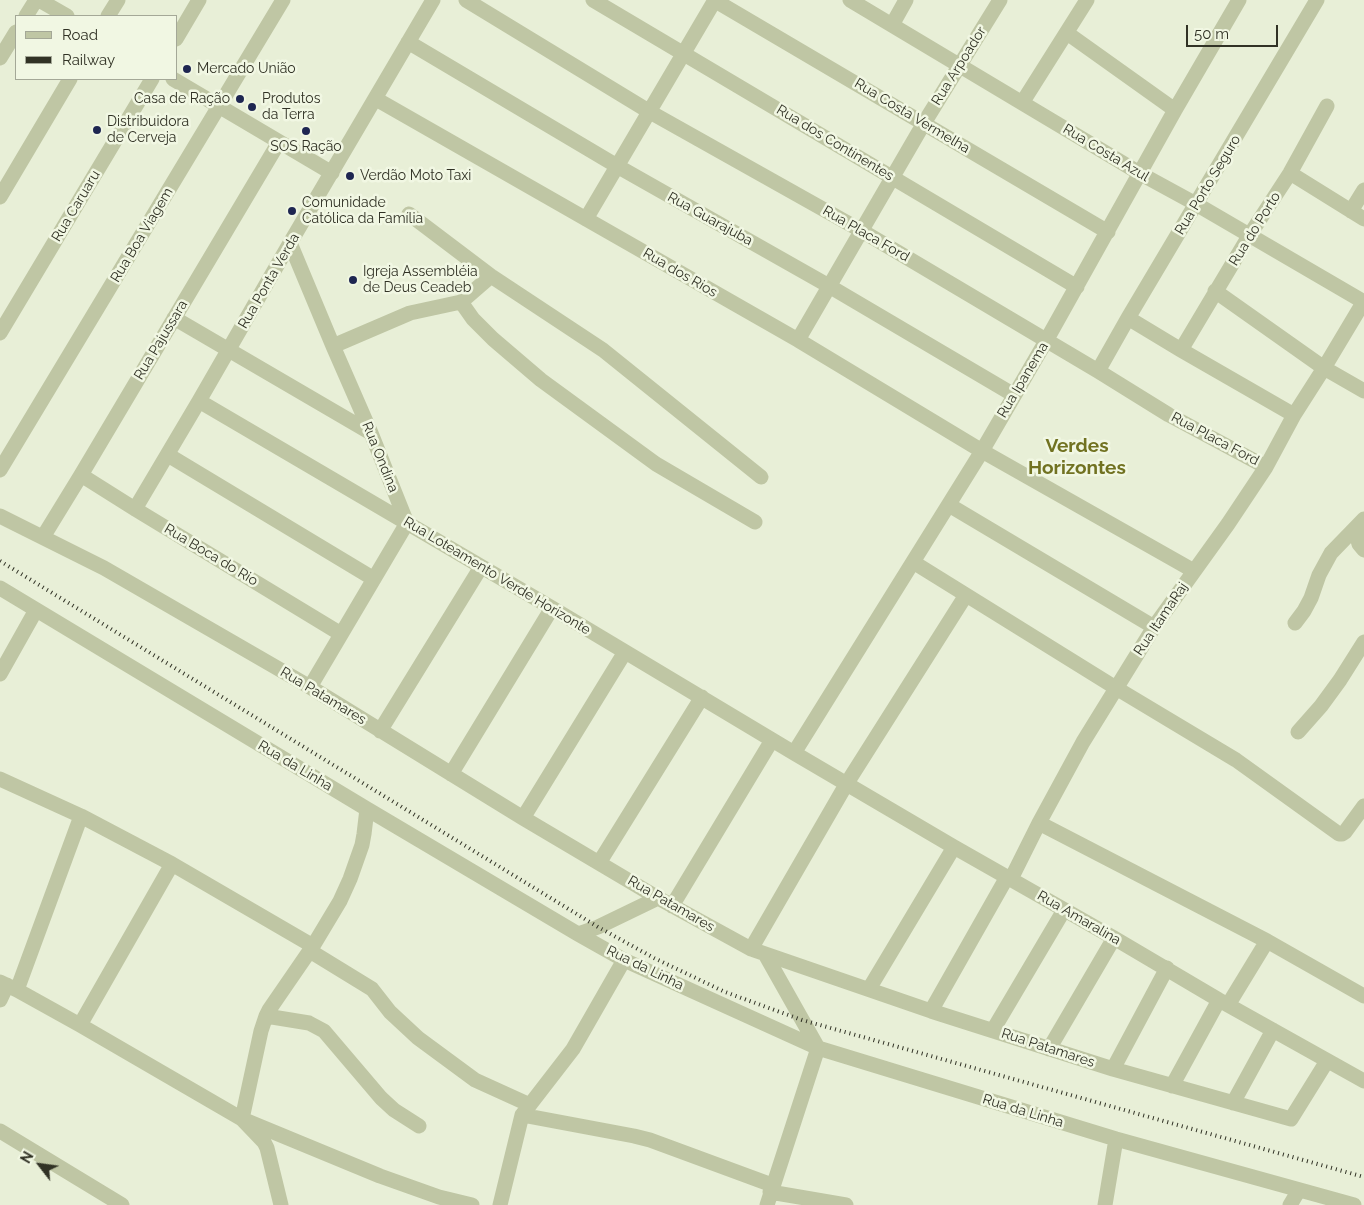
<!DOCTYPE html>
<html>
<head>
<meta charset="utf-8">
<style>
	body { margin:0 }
	#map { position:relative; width:1364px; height:1205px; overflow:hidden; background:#e8efd7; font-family:Raleway,sans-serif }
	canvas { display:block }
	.legend { position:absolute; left:15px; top:15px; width:162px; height:65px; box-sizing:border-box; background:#f1f7e3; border:1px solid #a4a897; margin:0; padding:6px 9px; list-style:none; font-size:15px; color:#313225 }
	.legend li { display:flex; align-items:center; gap:10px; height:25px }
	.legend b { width:25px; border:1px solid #a4a897 }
	.north { position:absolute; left:15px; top:1140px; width:50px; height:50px; -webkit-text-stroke:4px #f1f7e3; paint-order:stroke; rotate:300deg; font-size:14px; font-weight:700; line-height:20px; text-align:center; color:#313225 }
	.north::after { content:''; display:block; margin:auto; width:18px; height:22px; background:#313225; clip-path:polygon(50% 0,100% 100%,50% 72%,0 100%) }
	.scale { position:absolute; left:1186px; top:25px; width:92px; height:22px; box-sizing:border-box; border:2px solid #313225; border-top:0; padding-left:6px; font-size:15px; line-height:18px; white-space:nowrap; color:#313225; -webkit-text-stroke:4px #f1f7e3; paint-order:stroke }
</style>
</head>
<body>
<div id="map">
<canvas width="1364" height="1205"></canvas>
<ul class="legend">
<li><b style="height:6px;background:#bfc6a4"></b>Road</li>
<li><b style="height:6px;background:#313225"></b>Railway</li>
</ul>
<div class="north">N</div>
<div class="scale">50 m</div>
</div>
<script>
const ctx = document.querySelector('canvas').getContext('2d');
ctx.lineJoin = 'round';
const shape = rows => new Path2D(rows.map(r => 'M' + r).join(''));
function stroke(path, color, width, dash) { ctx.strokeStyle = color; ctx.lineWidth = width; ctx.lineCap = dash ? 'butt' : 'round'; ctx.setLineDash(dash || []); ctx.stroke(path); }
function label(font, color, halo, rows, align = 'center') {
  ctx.font = font + ' Raleway,sans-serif'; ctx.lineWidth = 5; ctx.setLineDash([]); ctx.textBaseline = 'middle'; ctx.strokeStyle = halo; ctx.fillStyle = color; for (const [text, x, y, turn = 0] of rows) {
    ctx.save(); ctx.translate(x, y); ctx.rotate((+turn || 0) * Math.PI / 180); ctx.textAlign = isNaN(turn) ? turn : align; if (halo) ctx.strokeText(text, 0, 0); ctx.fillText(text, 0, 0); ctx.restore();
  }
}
stroke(shape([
	[39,0,67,16],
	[466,0,650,112,862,231,1098,371,1169,415,1266,467],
	[593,0,1077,287],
	[714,0,1108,232],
	[850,0,1141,174,1196,204,1364,302],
	[26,16,36,0],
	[108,16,118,0],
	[892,25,906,0],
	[1067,33,1175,110],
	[176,39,199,0],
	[408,42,617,166,829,286,1014,395],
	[0,58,16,32],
	[173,79,332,173],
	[376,99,798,340,982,451,1194,571],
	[1022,103,1087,0],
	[1290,173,1364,219],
	[0,197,70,79],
	[1351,211,1364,190],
	[409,214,491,276,603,350,761,477],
	[586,219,715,0],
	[290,243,333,346,371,433,407,523,310,687],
	[1215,291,1324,368,1364,391],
	[461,302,473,319,493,339,541,380,656,464,755,522],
	[174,318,371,433],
	[1128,318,1181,350,1294,415],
	[0,333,152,79],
	[798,340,924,123,1000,0],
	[333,346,410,313,461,302,491,276],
	[1181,350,1249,236,1290,173,1327,106],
	[1098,371,1128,318,1317,0],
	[199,401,552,608,794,753,954,847,1114,938,1219,1000,1364,1081],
	[168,455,374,579],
	[0,470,283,0],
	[81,475,135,509,341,634],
	[949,505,1154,627],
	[135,509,199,401,290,243,433,0],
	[0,516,104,568,310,687,523,818,658,898,751,949,931,1011,1113,1069,1291,1119,1327,1061],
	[1362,523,1357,537,1359,544,1364,550],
	[43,537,81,475,279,142],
	[913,562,1116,688,1236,760,1339,834,1342,834,1345,832,1364,806],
	[0,588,367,809,578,934,624,960,818,1048,1116,1139,1354,1205],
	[1295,623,1304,611,1311,598,1319,575,1331,553,1364,519],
	[0,674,36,610],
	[380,731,481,567],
	[1298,732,1321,706,1340,680,1364,642],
	[794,753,982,451,1046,341,1175,110,1239,0],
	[451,774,552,608],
	[0,779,81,816,172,864,313,946],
	[523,818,625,652],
	[1039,823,1267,941,1364,996],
	[599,863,702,697],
	[1011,879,1039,823,1083,742,1154,627,1228,524,1266,467,1294,415,1324,368,1364,301],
	[672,906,772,740],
	[578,934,598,927,658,898],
	[751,949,847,783,966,595],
	[310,951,372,989,390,1012,418,1038,475,1080,530,1105],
	[765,954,818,1048,767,1205],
	[0,982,17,990,80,1025,242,1119,380,1176,439,1197,472,1205],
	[869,989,954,847],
	[17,990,81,816],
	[0,1000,7,985],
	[1228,1005,1267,941],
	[931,1011,1007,877],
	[266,1016,309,1023,324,1031,381,1098,394,1110,419,1126],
	[80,1025,172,864],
	[993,1030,1064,910],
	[1049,1049,1114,938],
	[1113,1069,1167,968],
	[1172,1086,1219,1000],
	[1233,1103,1273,1030],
	[522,1115,634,1136,650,1140,772,1185],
	[0,1131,122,1205],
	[770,1192,846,1205],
	[281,1205,267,1148,264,1142,242,1119,261,1031,266,1016,269,1010,313,946,340,901,350,879,362,845,364,834,367,809],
	[500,1205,522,1115,573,1049,624,960],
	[1105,1205,1116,1139],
	[1290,1205,1299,1190]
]), '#bfc6a4', 15);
stroke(shape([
	[0,561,598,927,654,958,725,992,802,1020,1364,1177]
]), '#313225', 4, [1, 4]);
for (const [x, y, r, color] of [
	[187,69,5,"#1e2651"],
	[240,99,5,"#1e2651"],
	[252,107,5,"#1e2651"],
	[97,130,5,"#1e2651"],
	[306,131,5,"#1e2651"],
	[350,176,5,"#1e2651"],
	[292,211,5,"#1e2651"],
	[353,280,5,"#1e2651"]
]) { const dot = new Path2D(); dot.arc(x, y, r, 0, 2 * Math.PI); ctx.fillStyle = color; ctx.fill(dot); stroke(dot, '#f1f7e3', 2); }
label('14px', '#313225', '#f1f7e3', [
	["Rua Arpoador",959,66,-58],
	["Rua Costa Vermelha",912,116,31],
	["Rua dos Continentes",835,143,31],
	["Rua Costa Azul",1106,153,31],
	["Rua Porto Seguro",1208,185,-59],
	["Rua Caruaru",76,206,-59],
	["Rua Guarajuba",710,219,29],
	["Rua do Porto",1255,229,-58],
	["Rua Placa Ford",866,234,30],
	["Rua Boa Viagem",142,235,-59],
	["Rua dos Rios",680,273,30],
	["Rua Ponta Verda",269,281,-60],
	["Rua Pajussara",161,340,-59],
	["Rua Ipanema",1023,380,-59],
	["Rua Placa Ford",1215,439,28],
	["Rua Ondina",380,457,68],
	["Rua Boca do Rio",211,555,31],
	["Rua Loteamento Verde Horizonte",497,576,31],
	["Rua ItamaRaj",1161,619,-56],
	["Rua Patamares",323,696,31],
	["Rua da Linha",295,766,31],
	["Rua Patamares",671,904,30],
	["Rua Amaralina",1079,918,30],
	["Rua da Linha",645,968,26],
	["Rua Patamares",1048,1048,18],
	["Rua da Linha",1023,1111,17]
]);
label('14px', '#313225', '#f1f7e3', [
	["Mercado União",197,69],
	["Casa de Ração",230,99,"right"],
	["Produtos",262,99],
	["da Terra",262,115],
	["Distribuidora",107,122],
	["de Cerveja",107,138],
	["SOS Ração",306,147,"center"],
	["Verdão Moto Taxi",360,176],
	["Comunidade",302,203],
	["Católica da Família",302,219],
	["Igreja Assembléia",363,272],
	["de Deus Ceadeb",363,288]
], 'left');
label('bold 19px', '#717221', '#f1f7e3', [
	["Verdes",1077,446],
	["Horizontes",1077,468]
]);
</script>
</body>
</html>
